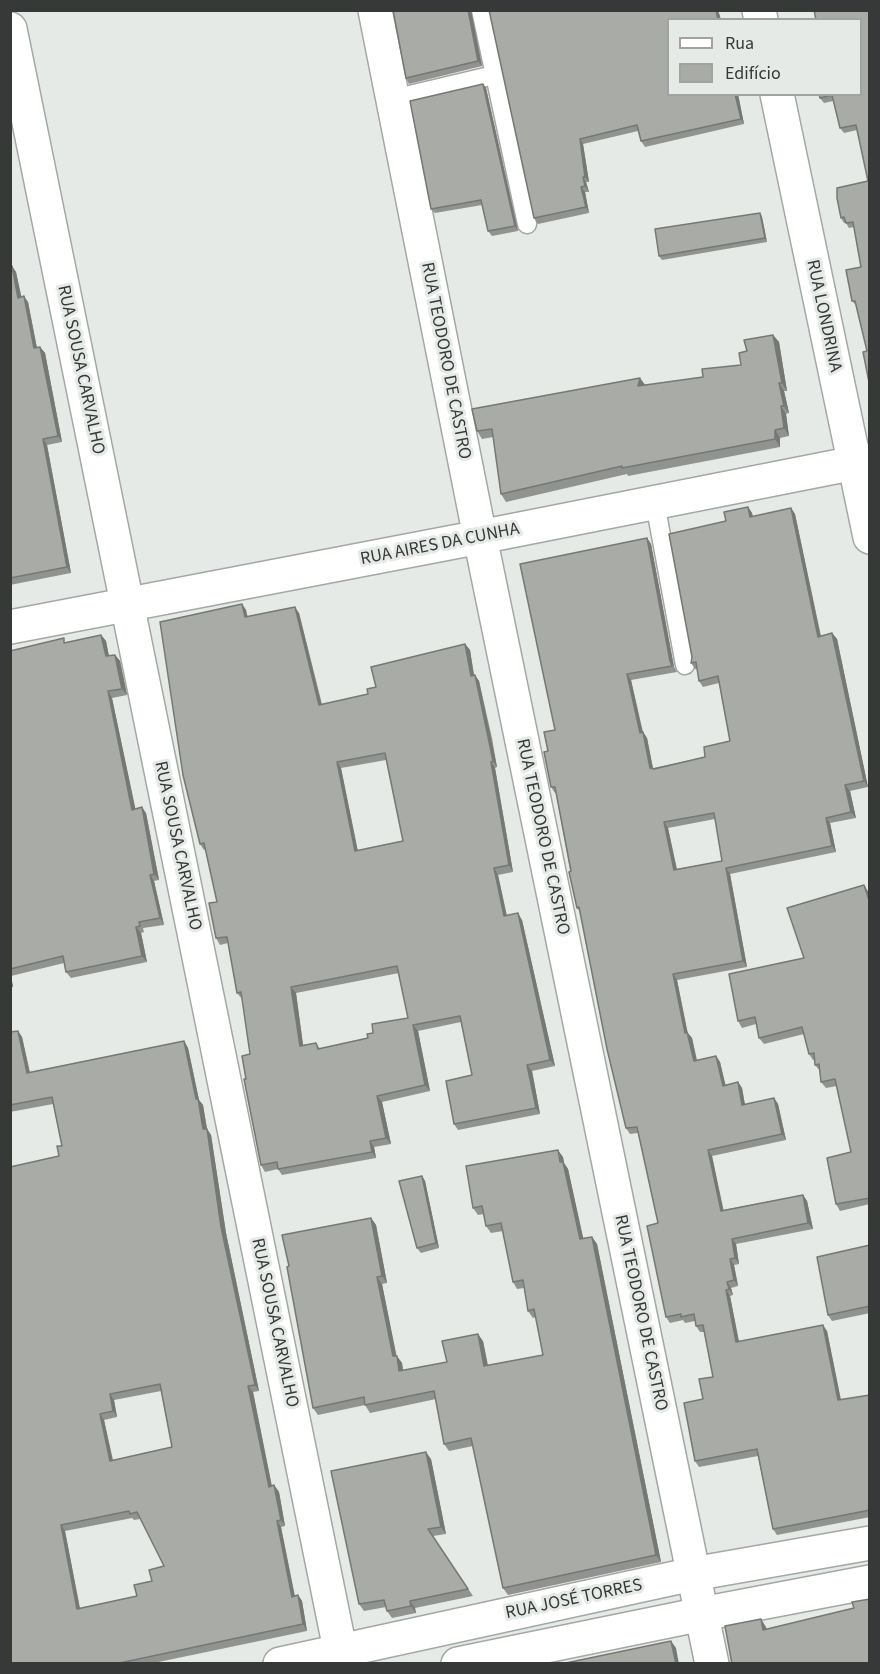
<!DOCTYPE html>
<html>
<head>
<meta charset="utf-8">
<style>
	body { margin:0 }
	#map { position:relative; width:880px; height:1674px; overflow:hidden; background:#e6eae7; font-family:"Source Sans 3",sans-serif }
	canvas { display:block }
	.frame { position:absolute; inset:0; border:12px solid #373938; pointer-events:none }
	.legend { position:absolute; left:667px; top:18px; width:195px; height:78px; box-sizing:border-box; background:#e6eae7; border:2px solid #a0a3a1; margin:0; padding:8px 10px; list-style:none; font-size:18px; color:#373938 }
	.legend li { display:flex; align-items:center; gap:12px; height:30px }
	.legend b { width:30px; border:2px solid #a0a3a1 }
</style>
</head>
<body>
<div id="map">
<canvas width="880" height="1674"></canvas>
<div class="frame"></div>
<ul class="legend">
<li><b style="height:8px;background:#fff"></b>Rua</li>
<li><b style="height:16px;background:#a9aba7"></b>Edifício</li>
</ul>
</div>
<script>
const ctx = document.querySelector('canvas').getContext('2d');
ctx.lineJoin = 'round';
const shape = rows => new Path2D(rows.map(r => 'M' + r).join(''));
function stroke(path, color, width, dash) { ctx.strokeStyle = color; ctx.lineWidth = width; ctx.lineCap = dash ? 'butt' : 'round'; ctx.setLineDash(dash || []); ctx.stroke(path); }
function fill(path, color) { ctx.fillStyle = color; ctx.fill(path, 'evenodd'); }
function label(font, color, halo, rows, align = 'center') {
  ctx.font = font + ' "Source Sans 3",sans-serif'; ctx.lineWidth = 6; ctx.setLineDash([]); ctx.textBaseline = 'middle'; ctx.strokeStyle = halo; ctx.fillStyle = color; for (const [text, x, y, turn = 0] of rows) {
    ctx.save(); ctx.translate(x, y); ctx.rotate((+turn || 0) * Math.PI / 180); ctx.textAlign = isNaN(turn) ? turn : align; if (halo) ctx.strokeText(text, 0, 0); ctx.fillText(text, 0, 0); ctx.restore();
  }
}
const service = shape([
	[481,10,527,224],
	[393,99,494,75],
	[655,503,685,665]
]);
const minor = shape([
	[375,10,480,537,712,1664],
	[759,10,761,20],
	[10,29,343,1664],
	[777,94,870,537],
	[10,627,480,537,870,460]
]);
const tertiary = shape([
	[280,1664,693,1574,870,1543],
	[458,1664,702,1614,870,1582]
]);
stroke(service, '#a4a8a5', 21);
stroke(minor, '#a4a8a5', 36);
stroke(tertiary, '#a4a8a5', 36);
stroke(service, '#fff', 18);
stroke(minor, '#fff', 33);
stroke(tertiary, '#fff', 33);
fill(shape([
	[471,10,482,66,409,84,406,78],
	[489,10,718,10,721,20,669,20,669,94,738,94,744,124,645,147,641,141,638,131,583,144,589,182,586,182,589,192,585,192,589,213,538,224,534,218],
	[870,10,867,351,857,306,852,301,861,267,854,227,849,228,846,223,844,223,841,218,868,181,857,130,844,133,840,128,833,101,824,103,820,98,819,94,861,94],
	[483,84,486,88,518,231,492,236,488,231,482,205,435,213,431,209],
	[760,213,762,217,767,242,662,260,659,256],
	[10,261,12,267,16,272,21,297,28,302,37,348,40,347,45,353,62,442,47,445,71,573,10,585],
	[773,335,779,342,787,391,784,391,789,413,786,414,789,436,780,438,780,447,628,476,627,474,506,502,501,494,493,437,482,439,477,431,645,385,703,377,741,365,747,351],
	[748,507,752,513,753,517,791,508,795,514,821,636,832,633,837,639,868,787,850,791,856,818,830,823,836,852,730,874,747,967,677,980,687,1032,692,1038,697,1060,716,1056,720,1062,725,1085,738,1082,742,1088,745,1105,774,1098,778,1104,786,1140,712,1156,723,1210,803,1195,807,1201,813,1229,736,1244,739,1264,734,1265,738,1286,731,1288,733,1295,730,1296,739,1341,827,1331,841,1400,870,1395,870,1517,777,1535,773,1529,758,1456,699,1467,695,1461,703,1399,713,1377,704,1332,700,1332,696,1326,695,1321,685,1323,683,1320,670,1323,666,1317,658,1223,638,1133,630,1134,626,1128,581,913,577,908,556,793,555,793,551,787,548,751,555,730,647,538,651,544,674,667,677,672,631,680,643,732,647,738,653,768,705,757,730,741,719,683,703,687,699,681,697,669,695,669,691,663,726,521],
	[715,819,722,861,677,869,668,828],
	[242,604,246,610,247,617,299,613,322,704,368,694,376,687,465,644,470,650,474,675,479,681,492,738,497,767,495,768,513,872,498,875,507,916,522,920,555,1066,532,1071,540,1114,458,1130,454,1124,472,1075,461,1022,418,1031,430,1091,382,1102,391,1144,374,1147,376,1158,282,1175,278,1169,265,1172,261,1165,246,1079,250,1054,242,999,237,993,228,943,220,945,216,938,217,902,206,849,204,850,200,844],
	[386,760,403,841,358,851,341,768],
	[399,973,408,1018,373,1033,368,1038,320,1049,316,1043,303,1045,296,993],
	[101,635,106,641,109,656,115,655,120,661,127,695,112,698,135,809,146,813,159,880,154,881,164,925,143,928,144,932,141,933,147,962,71,978,66,972,64,963,11,976,13,987,10,988,10,651,67,642],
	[864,885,870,895,870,1204,840,1211,836,1204,851,1152,837,1086,826,1088,821,1082,820,1071,815,1065,815,1060,813,1060,809,1054,804,1034,764,1044,759,1038,756,1024,742,1028,738,1021,804,958],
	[18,1031,22,1037,30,1072,184,1041,188,1048,199,1100,203,1105,207,1129,211,1135,226,1233,259,1391,253,1392,272,1486,274,1485,279,1492,285,1526,281,1527,295,1596,298,1595,302,1601,307,1631,149,1664,10,1664,59,1156,62,1146,53,1104,10,1112,10,1032],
	[161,1391,172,1447,113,1460,104,1420,117,1417,114,1400],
	[132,1518,134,1520,140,1519,164,1566,152,1581,137,1596,80,1608,65,1531],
	[563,1157,564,1163,568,1169,583,1239,592,1237,597,1244,661,1562,508,1595,503,1588,473,1446,449,1451,444,1444,436,1399,370,1413,365,1405,318,1415,313,1408,289,1266,371,1218,376,1225,387,1283,382,1284,396,1356,402,1363,403,1371,447,1362,483,1341,488,1365,543,1355,536,1317,533,1318,528,1311,524,1288,517,1289,513,1282,503,1231,491,1233,486,1226,484,1214,478,1215,473,1208],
	[422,1176,425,1181,439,1248,421,1253,417,1248],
	[870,1245,870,1313,832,1321,828,1315],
	[431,1459,446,1534,433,1536,473,1596,415,1608,416,1613,392,1618,387,1611,386,1607,364,1611,359,1604]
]), '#919390');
fill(shape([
	[468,10,471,10,482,66,478,61],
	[716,10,718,10,721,20,718,20],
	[483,84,486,88,518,231,515,226],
	[735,94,738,94,744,124,741,119],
	[580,139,583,144,589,182,585,177],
	[583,177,586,182,589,192,585,186],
	[581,187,585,192,589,213,586,207],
	[760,213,762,217,767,242,765,238],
	[12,266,16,272,23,304,18,298],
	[24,296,28,302,38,354,34,348],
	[773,335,779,342,787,391,782,383],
	[40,347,45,353,62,442,58,436],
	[640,378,646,386,638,386],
	[779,383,784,391,789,413,784,406],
	[781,406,786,414,789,436,784,428],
	[775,430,780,438,780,447,775,439],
	[43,439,47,445,71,573,67,567],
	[748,507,752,513,754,523,750,517],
	[791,508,795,514,822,643,818,637],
	[647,538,651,544,674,667,677,672,670,661],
	[242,604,246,610,249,623,245,617],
	[295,607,299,613,323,711,319,705],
	[832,633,837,639,868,787,864,781],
	[101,635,106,641,110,662,106,656],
	[465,644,470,650,475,682,471,676],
	[115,655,120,661,127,695,122,689],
	[627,674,631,680,644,739,640,733],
	[475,675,479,681,497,767,493,761],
	[108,691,112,698,137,816,132,810],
	[643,732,647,738,654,774,650,768],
	[337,762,341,768,359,858,355,851],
	[491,762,495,768,513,872,509,865],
	[845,785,850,791,856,818,851,812],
	[142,807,146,813,159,880,154,874],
	[826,818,830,823,836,852,832,846],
	[664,822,668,828,678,876,674,870],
	[494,868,498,875,508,922,504,916],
	[726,868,730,874,747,967,743,961],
	[150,875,154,881,164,925,160,918],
	[864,885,870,895,870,903],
	[518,913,522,920,555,1066,550,1060],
	[136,927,141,933,147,962,142,956],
	[673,974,677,980,689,1039,685,1033],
	[10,975,11,976,13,987,10,984],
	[291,987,296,993,304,1052,300,1046],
	[413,1025,418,1031,430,1091,425,1085],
	[18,1031,22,1037,31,1079,27,1073],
	[687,1032,692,1038,698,1067,694,1061],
	[184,1041,188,1048,199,1100,203,1105,207,1129,211,1135,226,1233,259,1391,255,1385,221,1227,203,1129,196,1099],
	[716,1056,720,1062,727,1091,723,1086],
	[527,1065,532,1071,540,1114,536,1108],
	[738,1082,742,1088,746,1111,742,1105],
	[377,1096,382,1102,391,1144,386,1138],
	[774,1098,778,1104,786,1140,782,1134],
	[370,1141,374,1147,376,1158,372,1152],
	[558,1150,563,1157,564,1163,568,1169,585,1246,580,1239],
	[708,1150,712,1156,725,1217,721,1211],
	[422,1176,425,1181,439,1248,436,1243],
	[803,1195,807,1201,813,1229,808,1223],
	[371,1218,376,1225,387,1283,382,1276],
	[592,1237,597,1244,661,1562,656,1555],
	[732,1239,736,1244,739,1264,735,1258],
	[730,1259,734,1265,738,1286,734,1280],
	[377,1277,382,1284,398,1363,393,1356],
	[727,1282,731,1288,733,1295,729,1289],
	[726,1290,730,1296,740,1348,736,1342],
	[823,1325,827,1331,842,1406,838,1400],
	[478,1334,483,1341,489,1373,484,1366],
	[397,1356,402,1363,404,1378,399,1371],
	[248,1386,253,1392,273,1493,269,1487],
	[110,1394,114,1400,117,1417,113,1411],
	[100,1414,104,1420,114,1467,110,1461],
	[426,1452,431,1459,446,1534,441,1527],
	[274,1485,279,1492,285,1526,281,1520],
	[277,1521,281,1527,296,1603,292,1597],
	[61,1525,65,1531,81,1615,77,1609],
	[298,1595,302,1601,307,1631,303,1624],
	[410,1601,415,1608,416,1613,411,1606],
	[761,1619,766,1627,769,1638,763,1630],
	[671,1641,676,1648,679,1664,676,1664]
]), '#767875');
const building = shape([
	[393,10,468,10,478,61,406,78,393,10],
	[489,10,716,10,718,20,669,20,669,94,735,94,741,119,641,141,637,125,580,139,585,177,583,177,585,186,581,187,586,207,534,218,489,10],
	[814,10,870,10,870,387,863,352,867,351,855,301,852,301,846,270,861,267,853,222,846,223,844,217,841,218,837,198,837,188,868,181,856,125,840,128,832,95,820,98,819,94,861,94,861,20,816,20,814,10],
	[483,84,515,226,488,231,481,200,431,209,410,101,483,84],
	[760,213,765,238,659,256,655,229,760,213],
	[12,266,18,298,24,296,34,348,40,347,58,436,43,439,67,567,10,578,10,267,12,266],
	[773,335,782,383,779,383,784,406,781,406,784,428,775,430,775,439,622,468,622,466,501,494,492,429,477,431,472,409,640,378,638,386,703,377,702,369,741,365,739,353,747,351,744,340,773,335],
	[748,507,750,517,791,508,818,637,832,633,864,781,845,785,851,812,826,818,832,846,726,868,743,961,673,974,685,1033,687,1032,694,1061,716,1056,723,1086,738,1082,742,1105,774,1098,782,1134,708,1150,721,1211,803,1195,808,1223,732,1239,735,1258,730,1259,734,1280,727,1282,729,1289,726,1290,736,1342,823,1325,838,1400,870,1395,870,1510,773,1529,757,1449,695,1461,684,1403,703,1399,699,1379,713,1377,703,1325,696,1326,694,1314,681,1317,681,1314,666,1317,647,1226,658,1223,637,1127,626,1128,607,1049,579,907,577,908,569,872,571,871,555,787,551,787,544,752,548,751,544,732,555,730,520,564,647,538,670,661,672,666,627,674,640,733,643,732,650,768,654,769,705,757,704,747,730,741,718,676,699,681,696,662,691,663,692,657,669,534,726,521,724,512,748,507],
	[714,813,722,861,674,870,664,822,714,813],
	[242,604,245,617,295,607,319,705,368,694,367,689,376,687,371,667,465,644,471,676,475,675,487,732,493,761,491,762,509,865,494,868,504,916,518,913,550,1060,527,1065,536,1108,454,1124,446,1081,472,1075,460,1016,413,1025,425,1085,377,1096,386,1138,370,1141,372,1152,278,1169,277,1162,261,1165,244,1079,246,1079,242,1056,250,1054,241,992,237,993,227,937,216,938,209,903,217,902,204,843,200,844,183,775,160,622,242,604],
	[385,753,403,841,355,851,337,762,385,753],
	[397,966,408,1018,372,1024,373,1033,367,1034,368,1038,318,1049,316,1043,300,1046,291,987,397,966],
	[101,635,106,656,115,655,122,689,108,691,132,810,142,807,154,874,150,875,160,918,139,922,140,926,136,927,142,956,66,972,63,956,10,969,10,651,64,638,64,643,101,635],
	[864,885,870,903,870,1198,836,1204,827,1158,851,1152,835,1079,821,1082,819,1064,815,1065,814,1053,809,1054,802,1027,759,1038,755,1017,738,1021,729,974,804,958,787,908,864,885],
	[18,1031,27,1073,184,1041,196,1099,198,1099,203,1129,207,1129,221,1227,255,1385,248,1386,269,1487,274,1485,281,1520,277,1521,292,1597,298,1595,303,1624,115,1664,10,1664,10,1167,59,1156,57,1146,62,1146,52,1097,10,1105,10,1032,18,1031],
	[160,1384,172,1447,110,1461,100,1414,113,1411,110,1394,160,1384],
	[129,1511,130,1514,137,1512,164,1566,149,1570,152,1581,134,1585,137,1596,77,1609,61,1525,129,1511],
	[558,1150,560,1162,563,1162,580,1239,592,1237,656,1555,503,1588,471,1438,444,1444,434,1391,365,1405,364,1397,313,1408,287,1267,289,1266,282,1235,371,1218,382,1276,377,1277,393,1356,397,1356,399,1371,447,1362,442,1341,478,1334,484,1366,543,1355,534,1309,528,1311,523,1280,513,1282,501,1223,486,1226,482,1206,473,1208,466,1166,558,1150],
	[422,1176,436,1243,417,1248,399,1181,422,1176],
	[870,1245,870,1306,828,1315,817,1257,870,1245],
	[426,1452,441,1527,428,1529,468,1589,410,1601,411,1606,387,1611,384,1600,359,1604,331,1471,426,1452],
	[870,1599,870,1664,732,1664,725,1626,761,1619,763,1630,854,1608,852,1602,870,1599],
	[671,1641,676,1664,561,1664,671,1641]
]);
fill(building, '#a9aba7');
stroke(building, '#767875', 1.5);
label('18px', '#373938', '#e6eae7', [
	["RUA LONDRINA",823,316,78],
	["RUA TEODORO DE CASTRO",445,361,79],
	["RUA SOUSA CARVALHO",80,370,78],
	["RUA AIRES DA CUNHA",440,545,-11],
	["RUA TEODORO DE CASTRO",542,837,78],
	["RUA SOUSA CARVALHO",177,846,78],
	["RUA TEODORO DE CASTRO",640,1313,78],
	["RUA SOUSA CARVALHO",274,1323,78],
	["RUA JOSÉ TORRES",574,1600,-12]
]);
</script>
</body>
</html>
